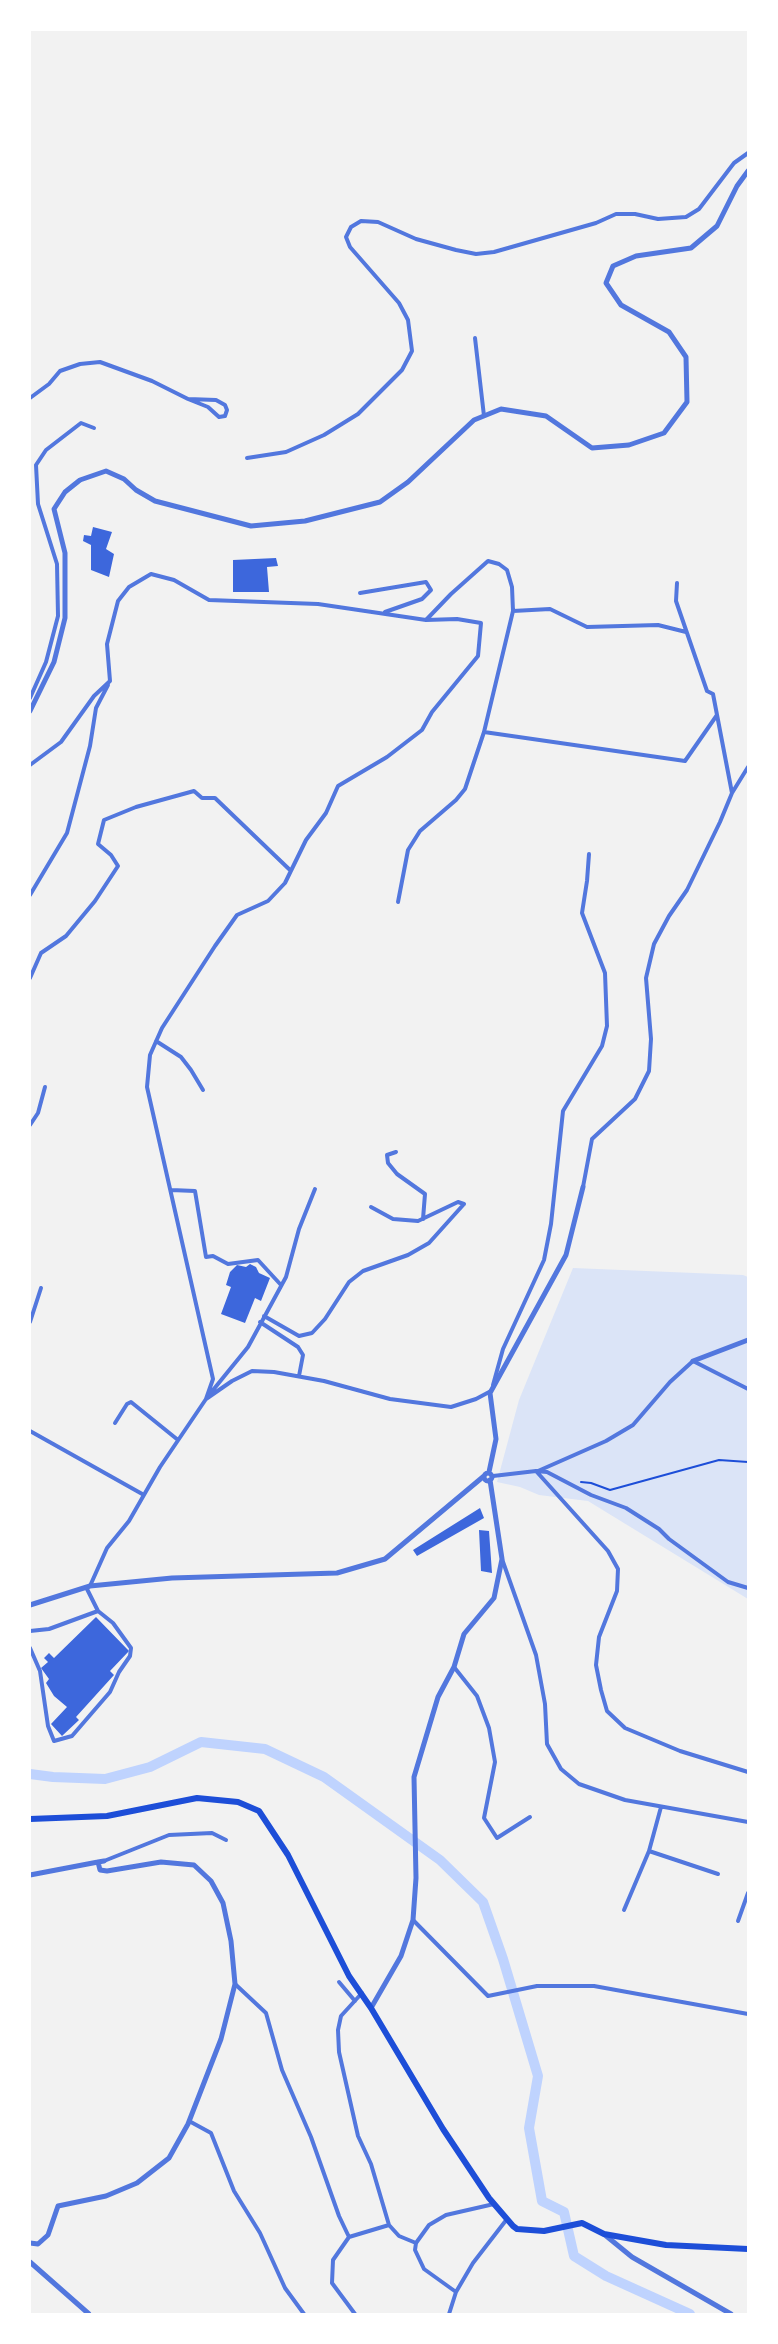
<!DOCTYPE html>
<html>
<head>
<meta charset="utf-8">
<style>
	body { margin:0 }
	#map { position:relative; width:778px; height:2344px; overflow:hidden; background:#f2f2f2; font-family:Poppins,sans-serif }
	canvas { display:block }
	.frame { position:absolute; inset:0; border:31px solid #fff; pointer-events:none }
</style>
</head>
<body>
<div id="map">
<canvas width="778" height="2344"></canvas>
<div class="frame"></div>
</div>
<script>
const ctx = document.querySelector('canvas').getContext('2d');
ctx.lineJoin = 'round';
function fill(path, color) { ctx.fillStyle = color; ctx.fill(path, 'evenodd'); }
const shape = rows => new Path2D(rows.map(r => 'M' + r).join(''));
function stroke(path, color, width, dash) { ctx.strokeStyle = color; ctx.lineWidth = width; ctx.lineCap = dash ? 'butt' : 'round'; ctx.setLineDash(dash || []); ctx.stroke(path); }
fill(shape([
	[573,1268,743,1275,748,1277,748,1599,588,1501,539,1495,520,1487,497,1482,519,1400]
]), '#dbe4f7');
stroke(shape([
	[30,1774,53,1777,105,1779,150,1767,201,1742,265,1749,324,1777,440,1860,483,1902,503,1959,538,2076,529,2128,542,2201,564,2212,574,2256,606,2276,690,2314]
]), '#bfd3fe', 10);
fill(shape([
	[93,527,112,532,106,549,114,554,109,577,91,570,91,545,83,541,84,535,91,536],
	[276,558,278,566,267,567,269,592,233,592,233,560],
	[250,1264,256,1267,259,1273,270,1278,261,1301,255,1298,245,1323,221,1314,231,1287,226,1285,230,1272,237,1265,246,1267],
	[480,1508,484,1518,417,1556,413,1550],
	[479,1530,489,1531,492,1573,481,1571],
	[96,1617,129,1651,110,1671,114,1675,76,1717,79,1720,62,1736,51,1724,67,1707,54,1696,46,1683,49,1679,41,1668,48,1662,44,1658,49,1653,54,1658]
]), '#3d67dc');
stroke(shape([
	[581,1482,591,1483,610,1490,719,1460,748,1462]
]), '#1d4ed8', 2);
stroke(shape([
	[475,338,484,416],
	[30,398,49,384,60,371,80,364,100,362,152,381,188,399,208,407,219,417,225,416,227,410,225,405,216,400,188,399],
	[247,458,286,452,324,435,358,414,402,370,412,351,408,320,399,303,350,247,346,237,351,227,361,221,378,222,416,239,456,250,476,254,494,252,596,223,616,214,635,214,658,219,686,217,699,209,734,163,748,153],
	[677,583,676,601,707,691,713,694,732,793],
	[360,593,426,582,431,590,422,599,385,612],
	[513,611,550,609,587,627,658,625,686,632],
	[30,698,46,662,58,616,57,564,38,504,36,465,46,450,81,423,94,428],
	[484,732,685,761,717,715],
	[30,765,61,742,94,696,110,681,107,644,118,601,129,587,151,574,174,580,209,600,318,604,426,620,457,619,481,623,478,656,432,712,422,730,387,757,338,786,326,813,306,840,285,883,268,901,237,915,215,946,162,1028,150,1055,147,1087,213,1379,206,1399,160,1467,129,1521,107,1548,90,1586],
	[30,895,67,833,90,746,96,708,108,685],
	[398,902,408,850,420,831,456,800,465,789,484,732,513,611,512,587,507,570,499,564,488,561,451,594,426,620],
	[30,978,41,953,66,936,95,901,118,866,111,855,98,844,104,820,136,807,194,791,202,798,215,798,291,871],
	[156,1041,181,1057,191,1070,203,1090],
	[30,1125,38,1113,45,1087],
	[396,1152,387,1155,388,1163,397,1174,425,1194,423,1219],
	[583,1187,592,1139,635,1099,649,1071,651,1039,646,978,654,944,669,916,687,890,720,822,732,793,748,767],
	[171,1190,195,1191,206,1257,213,1256,228,1264,258,1260,281,1285],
	[371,1207,393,1219,418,1221,458,1202,464,1204],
	[264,1316,299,1336,312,1333,325,1319,349,1282,363,1271,408,1255,429,1243,464,1204],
	[30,1322,41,1288],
	[260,1322,298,1347,303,1355,299,1376],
	[493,1385,503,1349,544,1260,551,1224,563,1111,602,1046,607,1026,605,973,582,913,587,881,589,854],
	[209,1395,248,1347,286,1277,299,1229,315,1189],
	[206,1399,232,1381,252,1371,274,1372,324,1381,390,1399,451,1407,476,1399,491,1391],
	[115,1423,127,1404,131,1402,178,1440],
	[30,1431,144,1495],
	[536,1471,608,1551,618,1569,617,1591,599,1637,596,1665,601,1690,607,1711,625,1728,680,1751,748,1772],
	[538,1471,606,1441,633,1425,670,1382,693,1361,748,1389],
	[493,1476,536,1471,547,1472,591,1495,626,1508,659,1529,669,1539,728,1582,748,1588],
	[502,1559,536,1655,545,1704,547,1744,561,1769,579,1784,625,1800,748,1822],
	[30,1631,49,1629,98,1611,86,1587],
	[30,1648,40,1671,48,1726,54,1741,72,1736,110,1692,119,1672,130,1656,131,1648,113,1623,98,1611],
	[454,1667,477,1696,489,1728,495,1762,484,1818,497,1838,530,1817],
	[649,1851,718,1874],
	[104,1861,169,1835,212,1833,226,1840],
	[624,1910,649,1851,661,1807],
	[413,1920,488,1996,537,1986,594,1986,748,2014],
	[738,1921,748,1893],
	[339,1982,355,2001],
	[235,1984,266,2013,282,2070,311,2137,339,2216,349,2237,333,2260,332,2283,355,2314],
	[362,1993,341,2016,338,2030,339,2052,358,2136,371,2164,389,2225,399,2236,416,2243],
	[189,2121,211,2133,234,2191,260,2233,285,2288,304,2314],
	[349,2237,389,2225],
	[456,2292,424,2269,415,2250,416,2243,429,2225,446,2215,494,2204],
	[449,2314,456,2292,473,2263,507,2219]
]), '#5277de', 4);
stroke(shape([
	[30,711,54,662,65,618,65,553,54,509,65,492,80,480,106,471,124,479,136,490,155,501,251,526,305,521,380,502,408,482,474,420,501,409,546,416,592,448,629,445,664,433,687,402,686,357,669,332,621,305,606,283,613,266,636,256,691,248,717,226,737,186,748,171],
	[693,1361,748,1340],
	[489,1472,496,1439,490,1393,566,1255,583,1187],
	'484 1477a4 4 0 1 1 8 0a4 4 0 1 1-8 0Z',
	[30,1605,90,1586,172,1578,337,1573,385,1559,484,1476],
	[30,1875,98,1862],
	[371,2008,401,1956,413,1920,416,1878,414,1777,438,1697,454,1667,464,1634,494,1598,502,1559,490,1480],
	[605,2235,632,2257,731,2314],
	[30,2243,38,2244,48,2235,58,2206,106,2196,137,2183,169,2158,188,2124,221,2039,235,1984,231,1941,223,1903,211,1881,194,1865,161,1862,107,1871,100,1870,98,1862,104,1861],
	[30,2262,89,2314]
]), '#5277de', 5);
stroke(shape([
	[30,1819,107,1816,197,1798,238,1802,259,1811,288,1855,349,1976,371,2008,443,2129,489,2198,513,2226,517,2229,544,2231,582,2223,604,2234,666,2245,748,2249]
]), '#1d4ed8', 6);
</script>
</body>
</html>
